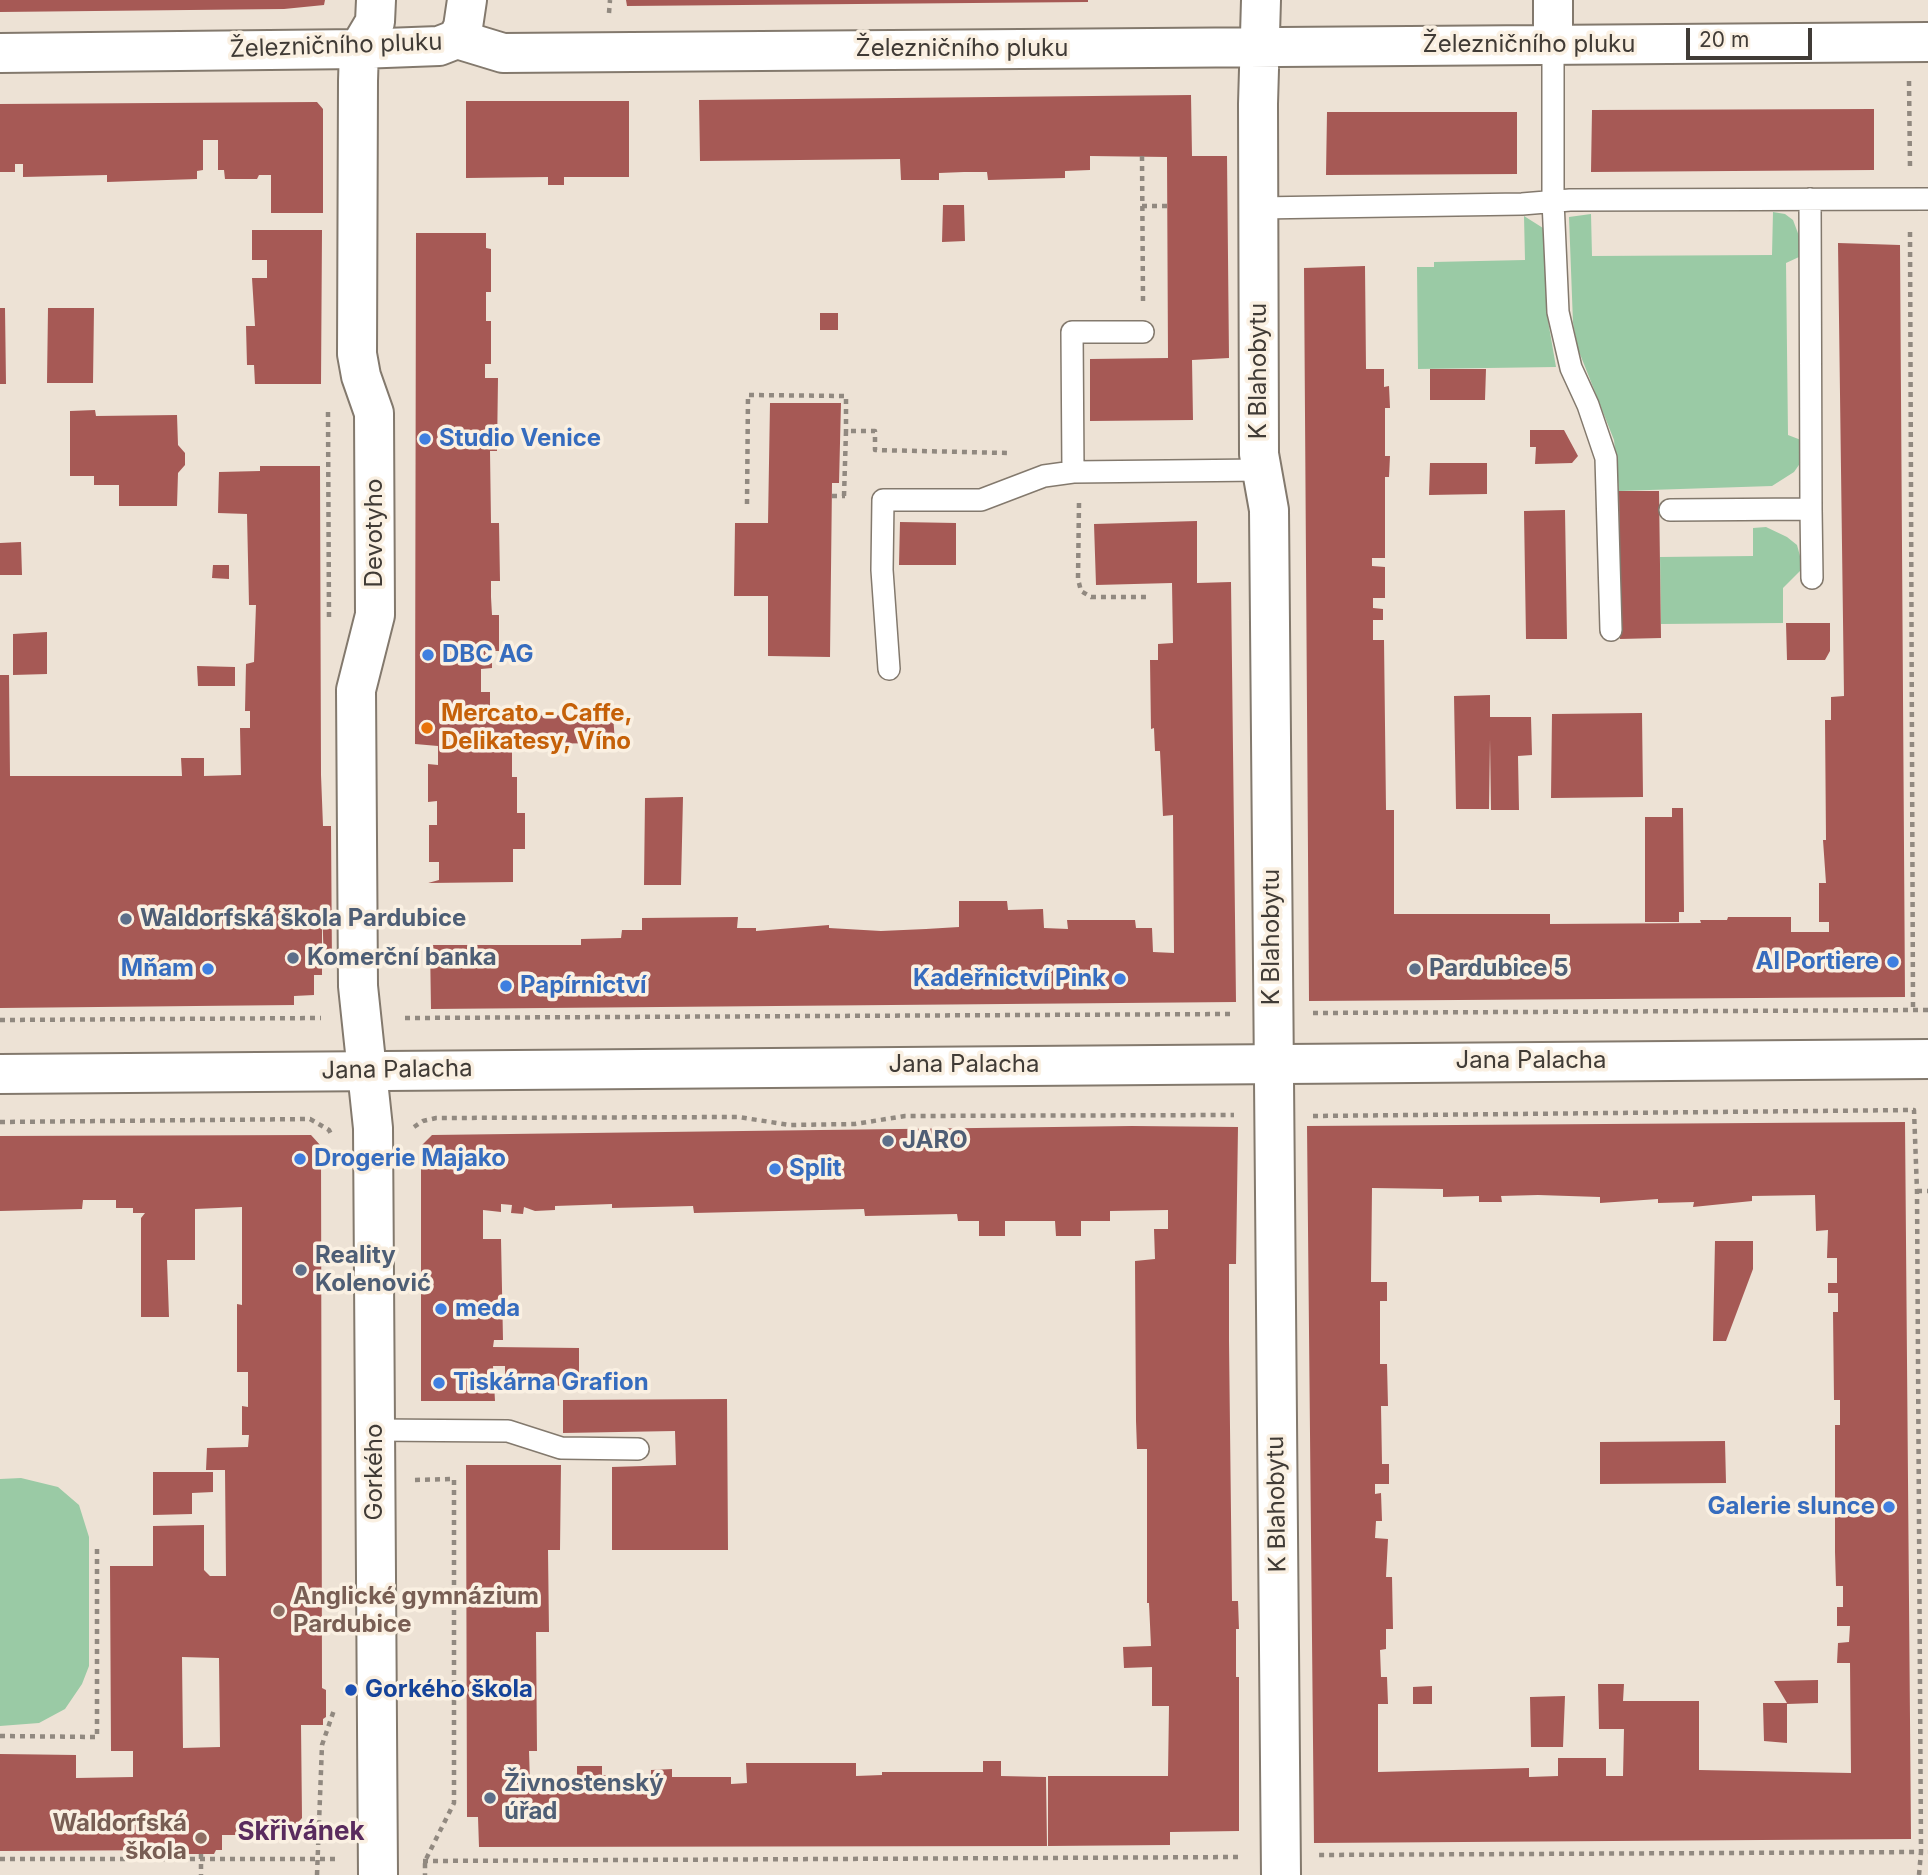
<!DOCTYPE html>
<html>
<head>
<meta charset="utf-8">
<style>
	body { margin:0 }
	#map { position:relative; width:1928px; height:1875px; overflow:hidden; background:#ede2d5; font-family:Inter,sans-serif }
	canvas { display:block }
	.scale { position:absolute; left:1686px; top:28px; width:126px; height:32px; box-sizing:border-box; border:4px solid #403b36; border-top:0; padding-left:9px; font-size:21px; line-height:24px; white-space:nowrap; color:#403b36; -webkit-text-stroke:5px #faf0e2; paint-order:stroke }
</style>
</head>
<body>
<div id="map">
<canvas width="1928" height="1875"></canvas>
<div class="scale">20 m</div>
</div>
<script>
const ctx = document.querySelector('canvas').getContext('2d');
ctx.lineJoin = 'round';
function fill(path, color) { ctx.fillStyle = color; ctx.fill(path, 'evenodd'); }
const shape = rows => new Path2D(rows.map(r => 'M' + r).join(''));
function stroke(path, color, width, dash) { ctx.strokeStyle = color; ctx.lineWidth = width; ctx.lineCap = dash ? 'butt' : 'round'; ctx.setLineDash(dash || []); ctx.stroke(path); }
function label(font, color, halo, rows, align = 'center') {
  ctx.font = font + ' Inter,sans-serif'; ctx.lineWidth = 7; ctx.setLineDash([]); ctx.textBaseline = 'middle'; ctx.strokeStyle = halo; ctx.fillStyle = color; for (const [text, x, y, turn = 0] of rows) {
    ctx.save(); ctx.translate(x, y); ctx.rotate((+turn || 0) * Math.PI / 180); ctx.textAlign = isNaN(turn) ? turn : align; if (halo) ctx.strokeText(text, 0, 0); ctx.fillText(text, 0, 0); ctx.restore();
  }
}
fill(shape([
	[1773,212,1785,214,1793,220,1799,236,1799,257,1786,263,1788,435,1801,440,1801,462,1794,472,1772,486,1619,491,1614,440,1578,349,1573,323,1569,217,1591,214,1592,256,1772,255],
	[1524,216,1543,228,1547,315,1556,367,1418,369,1417,267,1434,267,1434,262,1525,260],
	[1766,527,1787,537,1797,545,1800,556,1800,571,1783,588,1783,623,1661,624,1660,557,1753,556,1753,528],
	[21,1478,58,1487,79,1505,89,1537,89,1666,82,1684,65,1709,39,1723,0,1726,0,1479]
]), '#9acaa5');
fill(shape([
	[0,0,325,0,324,5,284,9,0,12],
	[626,0,1088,0,1088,2,627,6],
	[1191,95,1192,156,1227,156,1229,358,1192,360,1193,420,1090,421,1090,359,1168,358,1167,157,1090,156,1090,170,1065,171,1065,178,988,180,987,172,964,172,939,173,939,180,901,180,900,159,700,161,699,100],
	[466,101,629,101,629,177,564,177,564,185,548,185,548,177,466,178],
	[317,102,323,109,323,213,271,213,271,175,259,175,257,179,225,179,224,170,218,170,218,140,203,140,203,170,197,171,197,179,107,182,107,175,23,177,23,164,15,164,15,172,0,172,0,104],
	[1874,109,1874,170,1591,172,1592,110],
	[1327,112,1517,112,1517,174,1326,175],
	[943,205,964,205,965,241,942,242],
	[252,230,322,230,321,384,255,384,254,365,247,365,246,326,255,326,252,278,267,278,267,260,252,260],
	[416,233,486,233,486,248,491,249,491,292,486,292,486,321,491,321,491,364,485,364,485,378,498,378,497,451,490,451,491,523,499,523,500,581,491,581,491,597,492,615,499,615,499,651,492,651,492,668,481,669,481,692,490,692,490,716,613,715,615,743,512,744,512,777,517,777,517,813,525,813,525,849,513,849,513,882,428,883,439,880,439,862,429,862,429,825,437,825,437,801,428,802,428,764,438,765,438,746,415,744],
	[1838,243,1900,245,1905,997,1309,1001,1304,268,1365,266,1366,369,1384,369,1384,387,1389,386,1390,408,1385,408,1385,456,1390,456,1389,477,1385,477,1385,558,1372,558,1372,566,1385,567,1385,598,1373,598,1373,608,1383,609,1383,620,1373,620,1373,640,1384,640,1386,810,1394,810,1394,914,1550,914,1550,924,1701,923,1700,920,1727,920,1728,917,1791,917,1791,932,1829,932,1829,922,1819,922,1819,883,1826,883,1823,840,1826,840,1825,720,1831,720,1831,697,1844,696],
	[0,308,5,308,6,384,0,384],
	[48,308,94,308,93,383,47,383],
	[820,313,838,313,838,330,820,330],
	[1430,369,1486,369,1485,400,1430,400],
	[770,403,841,403,839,483,832,483,830,657,768,656,768,596,734,596,735,523,768,523],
	[95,410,96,416,177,415,178,445,185,453,185,465,178,473,177,506,119,506,119,485,94,485,94,476,70,476,70,411],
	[1530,430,1564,430,1578,456,1572,463,1535,464,1536,447,1530,447],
	[1430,463,1487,463,1487,494,1429,495],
	[260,466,320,466,321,775,323,826,331,826,332,967,324,967,322,903,322,975,314,975,314,995,294,996,294,1005,0,1008,0,675,9,675,10,776,182,776,181,758,204,758,204,776,241,775,240,728,250,728,250,711,245,711,246,664,254,662,256,605,249,605,247,514,218,513,219,472,260,471],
	[1619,491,1659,491,1661,638,1620,639],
	[1565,510,1567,639,1526,639,1524,511],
	[1197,521,1197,583,1231,582,1236,1002,431,1009,430,945,581,945,581,939,621,938,622,930,642,930,642,918,738,917,737,928,756,928,756,931,829,925,829,928,881,931,926,929,959,927,959,901,1007,901,1008,910,1043,909,1044,928,1068,929,1067,920,1135,920,1136,928,1152,928,1153,952,1174,953,1173,815,1163,816,1160,751,1155,751,1154,728,1151,729,1150,660,1158,660,1158,644,1173,643,1172,583,1096,585,1094,524],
	[900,522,956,523,956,565,899,565],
	[21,542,22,575,0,575,0,543],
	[213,565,229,565,229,579,212,578],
	[1786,623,1830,623,1830,651,1825,660,1787,660],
	[47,632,47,674,13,675,13,634],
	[197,666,235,667,235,686,198,686],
	[1490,695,1490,717,1531,717,1532,755,1518,756,1519,810,1491,810,1490,739,1489,809,1456,809,1454,696],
	[1642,713,1643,797,1551,798,1552,714],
	[683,797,681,885,644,885,645,798],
	[1672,808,1683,808,1684,912,1679,912,1679,922,1645,922,1645,817,1672,817],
	[1905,1122,1911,1839,1314,1843,1307,1126],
	[1372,1188,1443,1189,1443,1197,1479,1196,1479,1202,1502,1202,1501,1196,1538,1195,1600,1197,1600,1203,1658,1199,1658,1203,1694,1202,1693,1207,1752,1201,1752,1196,1815,1195,1816,1231,1828,1230,1827,1258,1837,1258,1837,1283,1828,1283,1828,1293,1838,1293,1838,1312,1833,1312,1834,1400,1840,1400,1840,1425,1835,1425,1835,1552,1836,1586,1843,1586,1843,1607,1837,1607,1837,1626,1850,1626,1849,1642,1838,1643,1837,1663,1850,1663,1851,1773,1699,1770,1699,1701,1623,1701,1624,1684,1598,1684,1599,1729,1624,1729,1623,1776,1606,1776,1606,1758,1558,1758,1558,1776,1529,1777,1529,1768,1378,1772,1378,1704,1388,1704,1387,1677,1381,1677,1380,1650,1386,1649,1386,1629,1393,1629,1392,1577,1386,1577,1388,1539,1375,1538,1376,1521,1382,1521,1381,1493,1375,1494,1375,1484,1389,1484,1389,1464,1382,1464,1381,1406,1388,1406,1387,1364,1380,1364,1380,1301,1387,1301,1387,1282,1371,1282],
	[1132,1126,1238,1127,1236,1264,1229,1264,1229,1341,1232,1601,1238,1601,1239,1629,1236,1629,1236,1677,1239,1677,1239,1831,1170,1832,1170,1845,1048,1846,1048,1776,1168,1776,1169,1706,1152,1706,1152,1667,1124,1668,1123,1647,1151,1646,1149,1603,1147,1603,1147,1449,1137,1449,1136,1421,1135,1261,1155,1259,1154,1229,1168,1229,1168,1210,1110,1211,1110,1221,1081,1221,1081,1236,1056,1236,1055,1221,1005,1221,1005,1236,979,1236,979,1221,958,1221,957,1214,865,1216,864,1209,694,1213,693,1206,612,1208,612,1204,555,1206,555,1210,535,1211,524,1207,523,1214,511,1213,512,1205,501,1204,501,1212,483,1210,483,1239,501,1239,503,1340,494,1340,493,1347,579,1348,579,1386,505,1385,505,1366,493,1366,495,1401,421,1401,421,1146,432,1135],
	[311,1135,321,1146,322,1688,326,1690,326,1717,323,1719,323,1725,301,1725,302,1818,293,1828,241,1829,241,1835,222,1835,222,1850,216,1850,214,1854,186,1854,185,1850,0,1851,0,1754,76,1755,76,1778,133,1777,133,1751,111,1751,110,1566,153,1566,153,1526,204,1525,204,1570,210,1576,226,1576,225,1470,206,1470,207,1448,248,1447,249,1435,242,1435,242,1406,248,1407,248,1372,237,1372,237,1304,242,1305,242,1207,195,1209,195,1260,167,1260,169,1317,141,1317,141,1218,145,1213,133,1213,133,1208,116,1208,116,1200,83,1200,82,1209,0,1211,0,1136],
	[182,1657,219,1658,220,1747,183,1748],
	[1715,1241,1753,1241,1753,1269,1726,1341,1713,1341],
	[727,1399,728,1550,612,1550,612,1467,676,1465,675,1431,563,1433,563,1400],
	[1725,1441,1726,1483,1600,1484,1600,1442],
	[466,1465,561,1465,560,1550,548,1550,549,1632,536,1632,537,1751,529,1751,530,1784,577,1784,577,1766,602,1766,602,1775,619,1777,651,1777,651,1770,672,1769,672,1777,731,1777,731,1784,747,1783,746,1763,856,1763,856,1776,882,1775,882,1772,983,1772,983,1761,1001,1761,1001,1776,1046,1777,1047,1846,479,1847,478,1817,467,1817],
	[153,1472,213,1472,213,1492,192,1493,192,1514,153,1515],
	[1818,1680,1818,1703,1787,1704,1787,1743,1764,1741,1763,1703,1787,1703,1774,1681],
	[1432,1686,1432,1704,1413,1704,1413,1687],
	[1565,1696,1563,1747,1531,1747,1530,1697]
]), '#a65955');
const lane = shape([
	[1553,45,1553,201,1558,312,1571,368,1588,405,1606,458,1611,630],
	[1810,199,1811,509],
	[1258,208,1522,204,1570,200,1928,199],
	[1073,472,1072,332,1143,332],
	[1670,510,1811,509,1812,578],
	[889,669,882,570,883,500,981,500,1044,476,1073,472,1262,470],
	[374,1430,508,1431,561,1448,638,1449]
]);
const street = shape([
	[376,0,375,22,359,49,358,81,357,354,361,376,374,413,375,615,356,690,358,986,373,1128,378,1875],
	[1261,0,1258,104,1259,454,1269,510,1281,1875],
	[1553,0,1553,45],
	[457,39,503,53,1928,42],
	[457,39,463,27,467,0],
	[0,53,359,49,439,46,457,39]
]);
const secondary = shape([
	[0,1074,1928,1059]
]);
stroke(lane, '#83796d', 24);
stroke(street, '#83796d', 42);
stroke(secondary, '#83796d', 42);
stroke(shape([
	[609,13,610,0],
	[1909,81,1910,167],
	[1142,156,1143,302],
	[1142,206,1167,206],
	[1910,232,1913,1010],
	[328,412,329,620],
	[832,496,845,496],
	[844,496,846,431,875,431,875,450,1008,453],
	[1079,503,1078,579,1081,591,1091,597,1147,597],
	[747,504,748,395,846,396,846,431],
	[1313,1013,1928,1010],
	[405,1018,1234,1014],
	[0,1020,321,1018],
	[1313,1116,1914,1110,1917,1191,1921,1852,1319,1855],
	[0,1122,310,1119,329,1130,331,1134],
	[414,1127,423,1121,436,1118,738,1117,790,1125,855,1124,905,1116,1234,1115],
	[1917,1191,1928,1191],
	[415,1480,454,1479,454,1803,425,1861,425,1875],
	[0,1736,97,1737,97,1549],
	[201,1854,201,1875],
	[0,1859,337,1859],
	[423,1861,1240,1857],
	[317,1875,322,1745,334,1710],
	[1919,1875,1921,1852,1928,1852]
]), '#918980', 4.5, [5, 5]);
stroke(lane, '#fff', 21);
stroke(street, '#fff', 38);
stroke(secondary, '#fff', 38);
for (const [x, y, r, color] of [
	[425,439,7,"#3f7fe0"],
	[428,655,7,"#3f7fe0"],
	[427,728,7,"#e8710a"],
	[126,919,7,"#5c6f8a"],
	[293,958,7,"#5c6f8a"],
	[1893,962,7,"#3f7fe0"],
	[208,969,7,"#3f7fe0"],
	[1415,969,7,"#5c6f8a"],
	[1120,979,7,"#3f7fe0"],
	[506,986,7,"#3f7fe0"],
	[888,1141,7,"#5c6f8a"],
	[300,1159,7,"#3f7fe0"],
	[775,1169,7,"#3f7fe0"],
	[301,1270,7,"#5c6f8a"],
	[441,1309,7,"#3f7fe0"],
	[439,1383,7,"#3f7fe0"],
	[1889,1507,7,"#3f7fe0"],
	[279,1611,7,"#8d6e63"],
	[351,1690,7,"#1a4fb4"],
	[490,1798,7,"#5c6f8a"],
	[201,1838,7,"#8d6e63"]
]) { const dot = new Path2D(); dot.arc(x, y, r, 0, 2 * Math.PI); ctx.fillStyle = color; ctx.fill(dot); stroke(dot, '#faf0e2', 2.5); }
label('24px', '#403b36', '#faf0e2', [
	["Železničního pluku",1529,45],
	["Železničního pluku",336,46,-2],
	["Železničního pluku",962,49],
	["K Blahobytu",1259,371,-90],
	["Devotyho",375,533,-90],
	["K Blahobytu",1272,937,-90],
	["Jana Palacha",1531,1061],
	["Jana Palacha",964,1065],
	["Jana Palacha",397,1070,-1],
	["Gorkého",375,1472,-90],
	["K Blahobytu",1277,1504,-91]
]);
label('bold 24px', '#366cbe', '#faf0e2', [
	["Studio Venice",439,439],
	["DBC AG",442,655],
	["Al Portiere",1879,962,"right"],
	["Mňam",194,969,"right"],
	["Kadeřnictví Pink",1106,979,"right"],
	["Papírnictví",520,986],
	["Drogerie Majako",314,1159],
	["Split",789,1169],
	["meda",455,1309],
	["Tiskárna Grafion",453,1383],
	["Galerie slunce",1875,1507,"right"]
], 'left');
label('bold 24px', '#c56008', '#faf0e2', [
	["Mercato - Caffe,",441,714],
	["Delikatesy, Víno",441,742]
], 'left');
label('bold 24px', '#4e5e75', '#faf0e2', [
	["Waldorfská škola Pardubice",140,919],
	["Komerční banka",307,958],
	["Pardubice 5",1429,969],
	["JARO",902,1141],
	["Reality",315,1256],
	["Kolenović",315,1284],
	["Živnostenský",504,1784],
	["úřad",504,1812]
], 'left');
label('bold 24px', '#785e54', '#faf0e2', [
	["Anglické gymnázium",293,1597],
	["Pardubice",293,1625],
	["Waldorfská",187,1824,"right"],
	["škola",187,1852,"right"]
], 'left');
label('bold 24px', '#164399', '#faf0e2', [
	["Gorkého škola",365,1690]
], 'left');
label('bold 26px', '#592b5e', '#faf0e2', [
	["Skřivánek",301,1832]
]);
</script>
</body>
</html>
